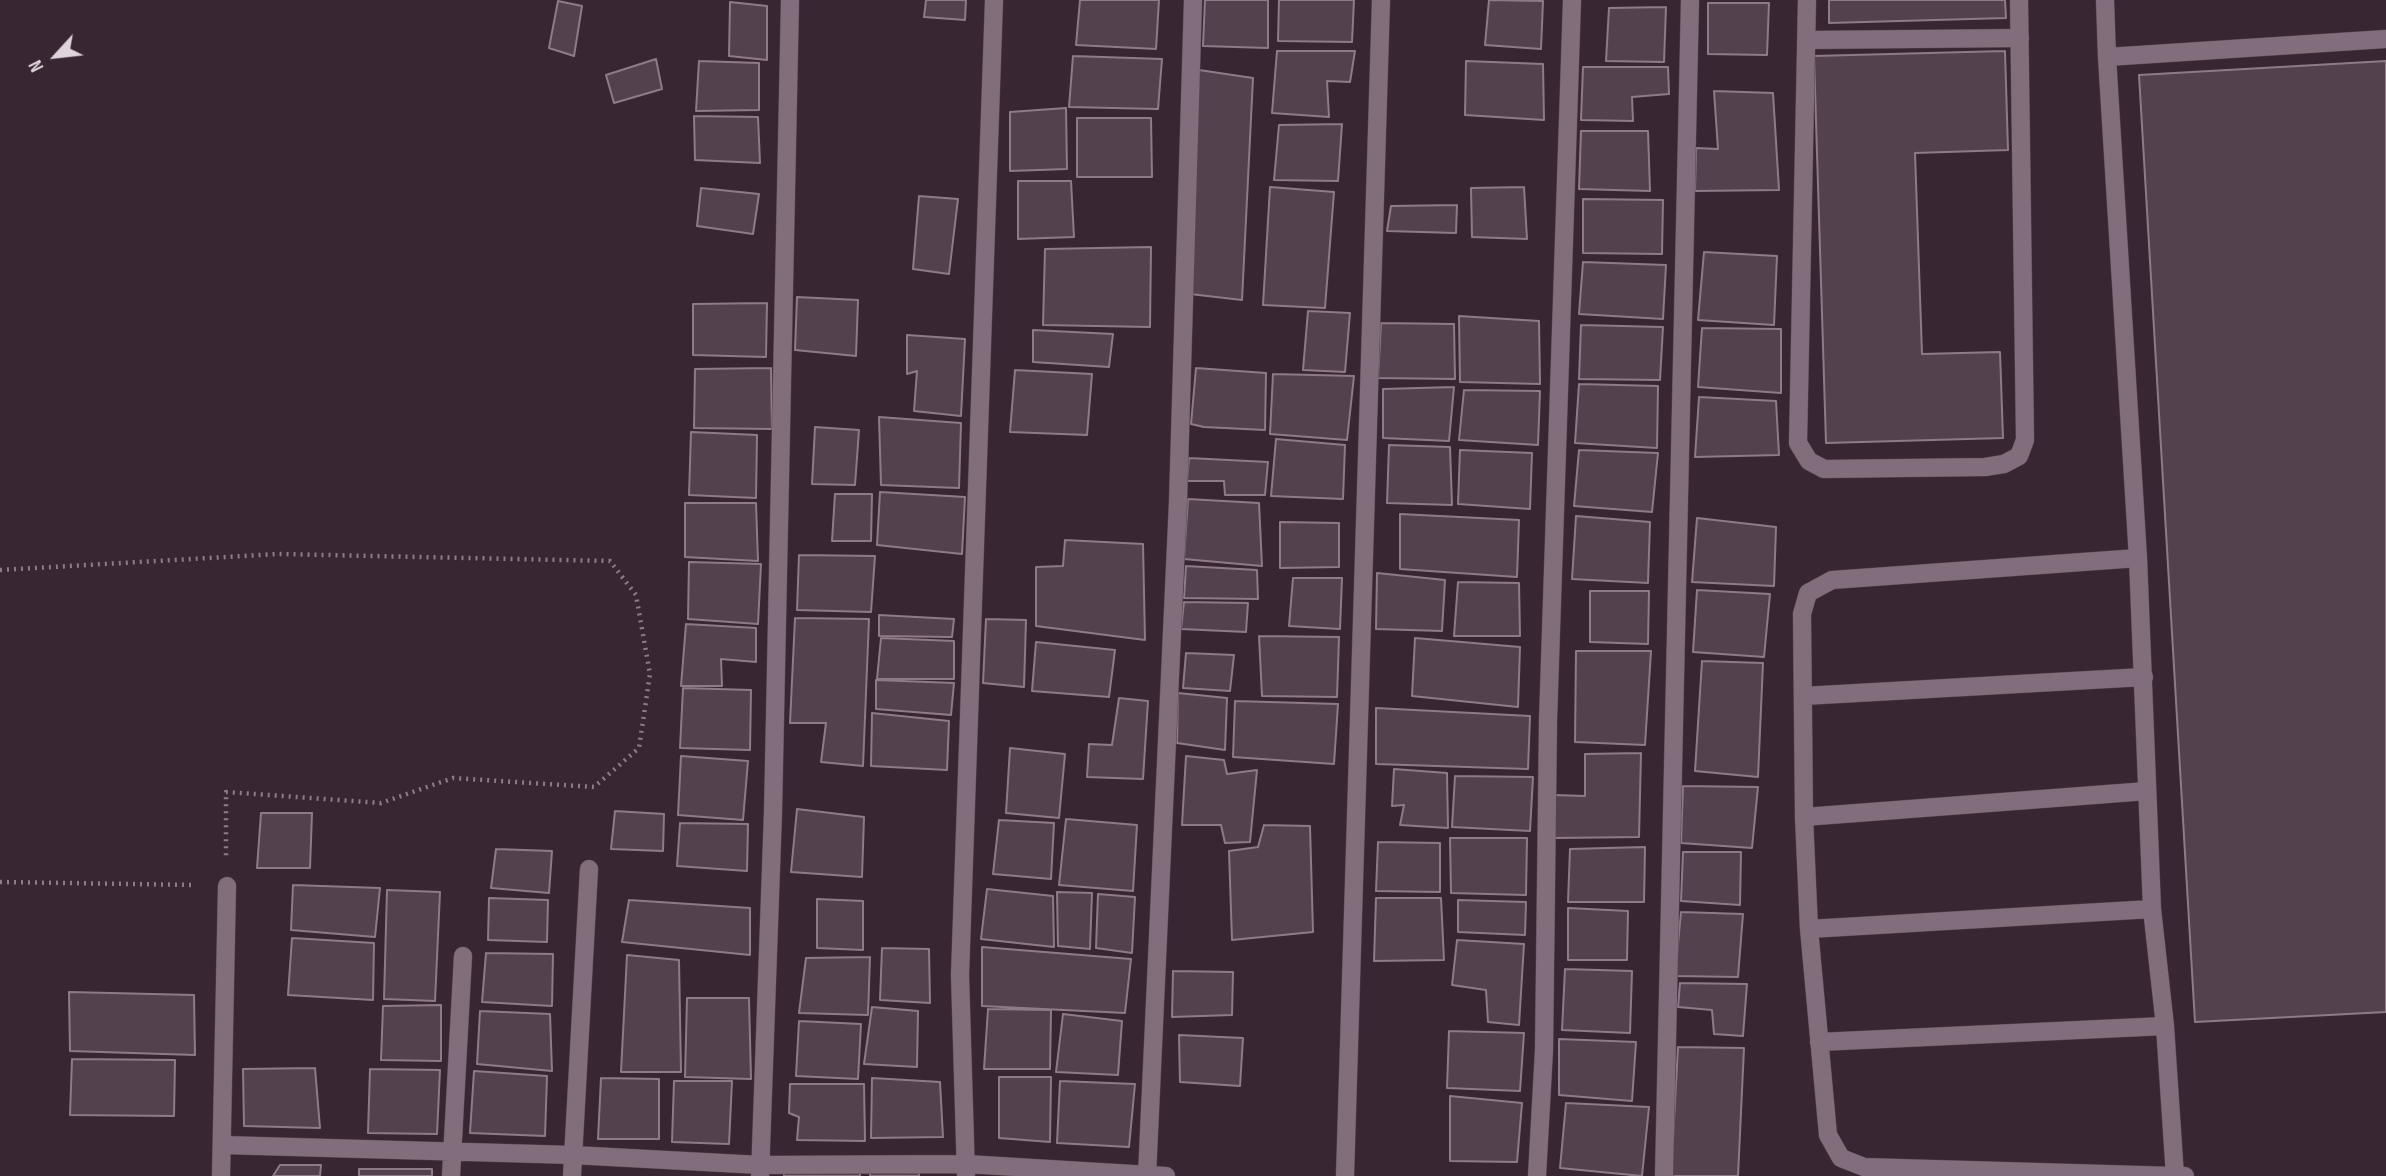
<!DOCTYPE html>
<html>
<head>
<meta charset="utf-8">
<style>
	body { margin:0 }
	#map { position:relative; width:2386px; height:1176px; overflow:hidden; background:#382733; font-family:"Sofia Sans Condensed",sans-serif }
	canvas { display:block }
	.north { position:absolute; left:21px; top:21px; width:70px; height:70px; -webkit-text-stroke:5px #382733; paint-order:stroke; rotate:243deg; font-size:19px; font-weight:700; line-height:28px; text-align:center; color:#dfd4dc }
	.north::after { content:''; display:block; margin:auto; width:24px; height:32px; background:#dfd4dc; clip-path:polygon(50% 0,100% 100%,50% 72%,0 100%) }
</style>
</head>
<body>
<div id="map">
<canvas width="2386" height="1176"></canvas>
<div class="north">N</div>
</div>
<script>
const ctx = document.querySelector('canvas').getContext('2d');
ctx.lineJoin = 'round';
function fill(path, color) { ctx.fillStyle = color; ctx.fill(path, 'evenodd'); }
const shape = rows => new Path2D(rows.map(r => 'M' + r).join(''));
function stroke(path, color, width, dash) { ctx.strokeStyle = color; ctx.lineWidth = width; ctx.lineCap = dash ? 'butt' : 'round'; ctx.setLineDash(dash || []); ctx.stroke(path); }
const building = shape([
	[926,0,966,0,965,20,924,17,926,0],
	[1080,0,1159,0,1156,49,1076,45,1080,0],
	[1205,0,1268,0,1268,48,1203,46,1205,0],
	[1279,0,1354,0,1352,42,1278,41,1279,0],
	[1489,0,1543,1,1541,49,1485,45,1489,0],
	[1829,0,2005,0,2006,18,1829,23,1829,0],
	[558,1,582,6,574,56,549,48,558,1],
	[730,2,767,6,767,60,729,56,730,2],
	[1708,3,1769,3,1767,55,1708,54,1708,3],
	[1666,7,1664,62,1606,61,1609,8,1666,7],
	[1277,51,1355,51,1350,82,1327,81,1329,117,1272,113,1277,51],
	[2005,51,2008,150,1915,153,1922,354,2000,352,2003,438,1826,443,1814,56,2005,51],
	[1073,56,1162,59,1158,109,1069,107,1073,56],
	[656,59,662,89,614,103,606,75,656,59],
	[699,61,759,63,759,110,696,111,699,61],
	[1466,61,1543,64,1544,120,1465,115,1466,61],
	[2386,61,2386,1012,2195,1022,2139,75,2386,61],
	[1583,67,1668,67,1669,94,1632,97,1633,121,1581,120,1583,67],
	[1199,70,1253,78,1242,300,1190,294,1199,70],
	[1714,91,1773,93,1779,190,1695,191,1696,148,1718,149,1714,91],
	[1066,108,1067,169,1010,171,1010,112,1066,108],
	[694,116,758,117,760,163,695,160,694,116],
	[1077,118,1151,118,1152,177,1077,177,1077,118],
	[1342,124,1338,181,1274,180,1279,125,1342,124],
	[1581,131,1648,131,1650,191,1579,189,1581,131],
	[1018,181,1071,181,1074,237,1018,239,1018,181],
	[1270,187,1334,192,1325,308,1263,305,1270,187],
	[1524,187,1527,239,1472,237,1471,188,1524,187],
	[701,188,759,194,753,234,697,226,701,188],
	[919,196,958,199,949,274,913,269,919,196],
	[1583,199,1663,200,1662,254,1583,253,1583,199],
	[1457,205,1456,233,1387,231,1391,206,1457,205],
	[1151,247,1150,327,1043,325,1045,249,1151,247],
	[1704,252,1777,256,1774,325,1698,320,1704,252],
	[1583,262,1666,265,1663,319,1579,314,1583,262],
	[797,297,858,300,856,356,795,350,797,297],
	[767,303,766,357,693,355,693,304,767,303],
	[1308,311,1350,313,1345,372,1303,370,1308,311],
	[1459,316,1539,321,1540,384,1460,382,1459,316],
	[1381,323,1454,324,1455,379,1378,378,1381,323],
	[1581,325,1663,327,1660,380,1579,379,1581,325],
	[1702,328,1781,329,1781,393,1698,387,1702,328],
	[1033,330,1113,334,1109,367,1033,362,1033,330],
	[907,335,965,339,961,416,914,411,917,371,907,374,907,335],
	[771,368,772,429,694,428,695,369,771,368],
	[1196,368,1266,373,1265,430,1204,427,1191,424,1196,368],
	[1015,370,1092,374,1087,435,1010,432,1015,370],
	[1273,374,1354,376,1347,440,1270,434,1273,374],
	[1579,384,1658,386,1657,448,1575,443,1579,384],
	[1454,387,1449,441,1383,438,1383,389,1454,387],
	[1464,390,1540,391,1538,445,1459,440,1464,390],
	[1699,397,1776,401,1779,455,1695,457,1699,397],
	[879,417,961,423,959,488,881,485,879,417],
	[815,427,859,430,855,485,812,484,815,427],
	[691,432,757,435,756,498,689,495,691,432],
	[1276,439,1345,445,1343,499,1271,496,1276,439],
	[1389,445,1450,447,1452,505,1387,503,1389,445],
	[1460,450,1532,453,1530,509,1458,504,1460,450],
	[1579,450,1658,453,1652,512,1574,506,1579,450],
	[1189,458,1268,462,1265,495,1225,495,1224,481,1187,481,1189,458],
	[880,492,965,497,962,554,877,545,880,492],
	[835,494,872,494,871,541,832,541,835,494],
	[1188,499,1259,503,1262,566,1184,559,1188,499],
	[685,503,756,503,758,561,685,557,685,503],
	[1400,514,1519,520,1517,577,1400,569,1400,514],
	[1576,516,1650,522,1648,583,1572,579,1576,516],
	[1697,518,1776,527,1774,586,1692,582,1697,518],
	[1280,522,1339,523,1339,567,1280,568,1280,522],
	[1065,540,1143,544,1145,640,1036,626,1036,567,1063,566,1065,540],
	[799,555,875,556,871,612,797,610,799,555],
	[689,562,761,564,758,624,688,619,689,562],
	[1186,566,1257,570,1258,599,1184,598,1186,566],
	[1377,573,1445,580,1442,631,1376,629,1377,573],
	[1293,578,1342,578,1340,629,1289,626,1293,578],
	[1458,582,1519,583,1520,636,1454,636,1458,582],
	[1697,590,1770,594,1764,657,1693,652,1697,590],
	[1590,591,1649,591,1648,644,1590,642,1590,591],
	[1184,602,1248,603,1246,632,1181,629,1184,602],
	[879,615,954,619,952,637,879,636,879,615],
	[795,618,869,619,863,766,821,762,826,723,790,723,795,618],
	[986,619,1026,620,1024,687,983,683,986,619],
	[686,624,756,628,756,662,721,659,722,686,681,686,686,624],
	[1259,636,1339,637,1337,697,1262,696,1259,636],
	[881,638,954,641,954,679,877,679,881,638],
	[1415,638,1520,647,1518,707,1412,696,1415,638],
	[1036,642,1115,650,1109,697,1032,691,1036,642],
	[1576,651,1651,651,1645,745,1575,742,1576,651],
	[1186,653,1234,655,1230,691,1183,688,1186,653],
	[1702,661,1763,663,1758,777,1695,771,1702,661],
	[876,680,954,683,951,715,876,709,876,680],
	[683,688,751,690,750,750,680,748,683,688],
	[1178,693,1227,698,1225,750,1177,743,1178,693],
	[1119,698,1148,701,1143,779,1087,777,1089,744,1112,745,1119,698],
	[1235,701,1338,704,1334,764,1233,757,1235,701],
	[1376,708,1530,716,1528,769,1376,764,1376,708],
	[872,713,949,721,947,770,871,766,872,713],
	[1010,748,1065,754,1059,818,1006,813,1010,748],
	[1641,753,1639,837,1555,838,1554,795,1585,796,1585,754,1641,753],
	[681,756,748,761,743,820,678,815,681,756],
	[1186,756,1224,760,1227,774,1257,770,1250,842,1225,843,1221,825,1182,825,1186,756],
	[1394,769,1447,773,1448,828,1400,825,1404,805,1392,806,1394,769],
	[1455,776,1533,777,1530,831,1452,827,1455,776],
	[1683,786,1758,787,1752,848,1681,843,1683,786],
	[797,809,864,817,862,877,791,872,797,809],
	[615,811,664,814,663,851,611,849,615,811],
	[261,813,312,813,310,868,257,868,261,813],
	[1066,819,1137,825,1133,891,1059,885,1066,819],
	[999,820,1054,823,1051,879,993,874,999,820],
	[680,823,748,824,747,871,677,866,680,823],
	[1264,825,1310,826,1313,932,1232,940,1229,851,1258,847,1264,825],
	[1450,838,1527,838,1526,895,1451,893,1450,838],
	[1378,842,1440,843,1440,892,1376,891,1378,842],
	[1645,847,1644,902,1568,902,1570,849,1645,847],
	[496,849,552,851,549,893,491,888,496,849],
	[1683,852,1741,852,1740,905,1681,901,1683,852],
	[293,885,380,888,375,937,291,930,293,885],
	[987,889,1053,896,1054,947,981,939,987,889],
	[387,890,440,892,435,1001,384,999,387,890],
	[1057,892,1092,893,1090,949,1058,946,1057,892],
	[1098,894,1135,897,1132,953,1096,948,1098,894],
	[489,898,548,900,547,942,488,940,489,898],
	[1376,898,1441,898,1444,960,1374,961,1376,898],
	[817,899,863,901,863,950,817,948,817,899],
	[629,900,750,908,750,955,622,942,629,900],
	[1458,900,1526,902,1525,935,1458,932,1458,900],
	[1568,908,1628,911,1627,960,1568,960,1568,908],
	[1681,912,1743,914,1738,977,1675,976,1681,912],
	[292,938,374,943,373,1000,288,995,292,938],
	[1457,940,1524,944,1519,1025,1488,1022,1486,990,1452,985,1457,940],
	[982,947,1131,959,1125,1013,982,1006,982,947],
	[882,948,929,949,930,1003,880,1000,882,948],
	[486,953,553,954,552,1006,482,1002,486,953],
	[627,955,679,960,681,1072,621,1072,627,955],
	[870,957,868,1015,799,1013,806,958,870,957],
	[1565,969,1632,971,1630,1033,1562,1030,1565,969],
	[1173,971,1233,972,1232,1015,1172,1017,1173,971],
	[1680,983,1747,984,1743,1036,1714,1034,1712,1010,1678,1007,1680,983],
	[69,992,194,995,195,1055,70,1051,69,992],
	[687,998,749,998,751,1079,685,1077,687,998],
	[441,1005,441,1061,381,1060,383,1006,441,1005],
	[872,1007,918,1011,917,1067,864,1064,872,1007],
	[988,1009,1051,1010,1050,1069,984,1069,988,1009],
	[480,1011,550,1014,552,1071,477,1064,480,1011],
	[1063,1014,1122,1021,1118,1075,1056,1072,1063,1014],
	[799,1021,861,1024,858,1079,796,1076,799,1021],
	[1449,1031,1524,1033,1520,1091,1447,1088,1449,1031],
	[1179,1035,1243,1038,1240,1086,1180,1082,1179,1035],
	[1559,1039,1636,1042,1632,1101,1559,1095,1559,1039],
	[1678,1047,1744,1048,1738,1176,1671,1176,1678,1047],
	[72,1059,175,1060,174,1116,70,1115,72,1059],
	[315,1068,320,1128,244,1126,243,1069,315,1068],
	[370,1069,440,1070,437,1134,368,1133,370,1069],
	[474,1071,547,1076,545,1136,470,1133,474,1071],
	[999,1077,1051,1077,1050,1142,999,1138,999,1077],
	[601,1078,659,1079,659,1139,598,1139,601,1078],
	[872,1078,940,1082,943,1137,871,1138,872,1078],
	[674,1081,732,1081,729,1144,672,1142,674,1081],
	[1060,1081,1135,1084,1129,1147,1057,1143,1060,1081],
	[790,1084,864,1084,865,1141,797,1140,799,1117,789,1113,790,1084],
	[1450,1096,1522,1103,1517,1162,1450,1161,1450,1096],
	[1566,1103,1649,1107,1642,1176,1560,1168,1566,1103],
	[280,1165,321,1165,320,1176,273,1176,280,1165],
	[359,1169,432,1169,432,1176,359,1176,359,1169],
	[870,1172,919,1173,919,1176,870,1176,870,1172],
	[784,1173,860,1173,860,1176,784,1176,784,1173]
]);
fill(building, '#54414e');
stroke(building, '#8f7a89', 2);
const lane = shape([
	[2105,0,2107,57],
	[1807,40,2020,38],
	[2138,558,1832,580,1808,593,1802,614,1804,817,1809,929,2152,909],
	[1803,696,2144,677],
	[1804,817,2147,791],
	[1809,929,1828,1135,1841,1158,1864,1167,2175,1176],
	[1819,1042,2165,1026],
	[2185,1176,2175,1176,2165,1026,2152,909,2138,558,2107,57,2386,39]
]);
const street = shape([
	[1807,0,1798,443,1809,461,1824,469,1985,467,2004,464,2019,456,2025,440,2019,0],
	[223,1145,573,1155,760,1165,966,1164,1166,1176],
	[221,1176,227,886],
	[451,1176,463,956],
	[572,1176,589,869],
	[760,1176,773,812,790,0],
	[966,1176,960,975,994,0],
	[1147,1176,1178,502,1193,0],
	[1345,1176,1381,0],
	[1537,1176,1544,1050,1548,721,1572,0],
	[1664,1176,1690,0]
]);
stroke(lane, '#554651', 19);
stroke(street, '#554651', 19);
stroke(shape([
	[0,570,278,554,610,561,636,595,650,674,639,748,594,787,453,778,381,803,226,792,226,856],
	[0,882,195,885]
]), '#8b7d87', 4.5, [2, 5]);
stroke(lane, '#826d7c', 18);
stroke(street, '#826d7c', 18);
</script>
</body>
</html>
